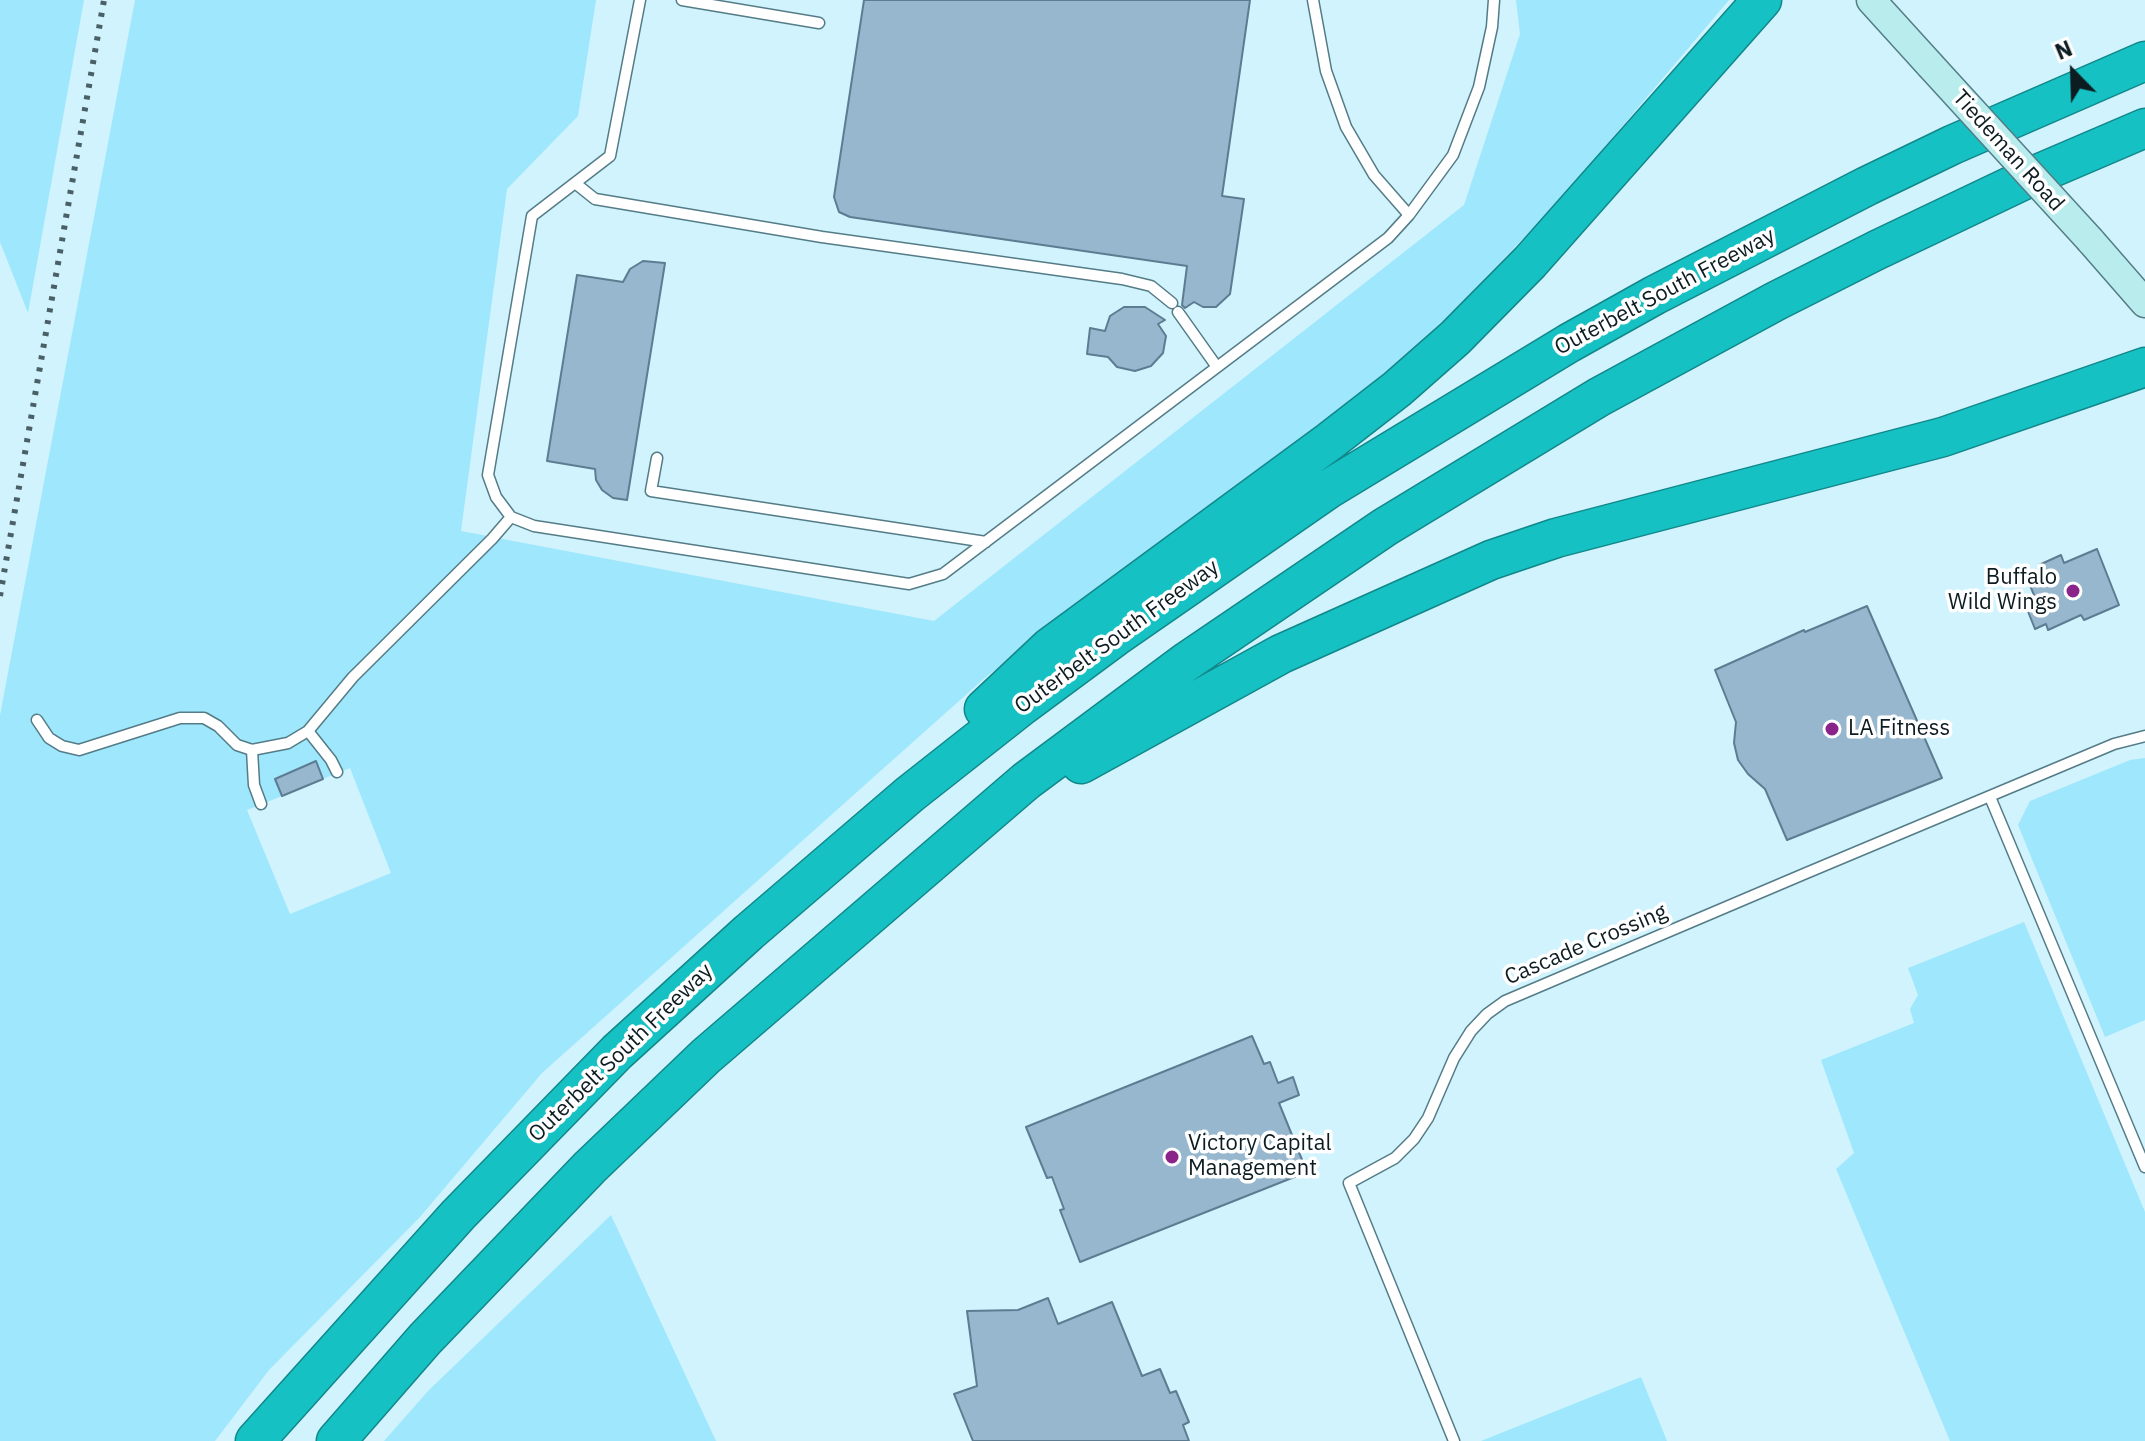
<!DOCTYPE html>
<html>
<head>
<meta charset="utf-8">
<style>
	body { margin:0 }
	#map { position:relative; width:2145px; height:1441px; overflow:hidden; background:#d0f3fd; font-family:"IBM Plex Sans",sans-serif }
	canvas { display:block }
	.north { position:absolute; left:2033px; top:32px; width:80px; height:80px; -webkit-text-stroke:6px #fff; paint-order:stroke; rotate:337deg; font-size:22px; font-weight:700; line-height:32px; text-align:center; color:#0c1c21 }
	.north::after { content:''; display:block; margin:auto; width:28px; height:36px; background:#0c1c21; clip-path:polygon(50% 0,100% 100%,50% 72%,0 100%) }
</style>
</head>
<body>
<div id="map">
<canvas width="2145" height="1441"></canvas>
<div class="north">N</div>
</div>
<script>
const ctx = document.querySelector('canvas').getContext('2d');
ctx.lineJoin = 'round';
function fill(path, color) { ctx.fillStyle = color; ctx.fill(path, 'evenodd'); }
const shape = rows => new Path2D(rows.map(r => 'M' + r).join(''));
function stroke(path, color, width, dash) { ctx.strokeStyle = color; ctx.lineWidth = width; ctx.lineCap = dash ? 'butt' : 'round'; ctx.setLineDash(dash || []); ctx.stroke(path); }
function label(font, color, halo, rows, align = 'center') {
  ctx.font = font + ' "IBM Plex Sans",sans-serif'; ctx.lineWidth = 7; ctx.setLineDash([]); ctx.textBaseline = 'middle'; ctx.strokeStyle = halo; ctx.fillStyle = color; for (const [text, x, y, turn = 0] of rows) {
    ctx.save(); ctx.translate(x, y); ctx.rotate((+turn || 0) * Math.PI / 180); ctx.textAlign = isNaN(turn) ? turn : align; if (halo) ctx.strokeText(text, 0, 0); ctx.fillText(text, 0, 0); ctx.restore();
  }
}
fill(shape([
	[0,0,84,0,28,313,0,242],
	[135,0,596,0,578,116,507,189,461,531,934,621,1464,205,1520,34,1516,0,1729,0,1560,200,1394,373,987,676,542,1073,420,1217,269,1370,215,1441,0,1441,0,715],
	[316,762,323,779,350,768,391,873,290,914,247,810,282,796,276,779],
	[2145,758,2145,1020,2105,1037,2018,825,2030,801,2130,760],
	[2024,922,2145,1212,2145,1441,1950,1441,1836,1169,1854,1153,1821,1060,1914,1023,1910,1009,1918,995,1908,968],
	[611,1215,716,1441,384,1441,428,1391],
	[1641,1377,1667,1441,1481,1441]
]), '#9fe7fc');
const building = shape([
	[864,0,1250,0,1222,196,1244,199,1230,294,1216,307,1203,307,1194,302,1185,308,1182,305,1187,266,850,217,839,212,834,197,864,0],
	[643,261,665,263,627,500,613,498,602,490,596,480,595,469,547,461,577,275,623,282,630,269,643,261],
	[1124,307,1145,307,1165,320,1158,324,1166,336,1163,353,1151,366,1135,371,1117,367,1108,357,1087,354,1090,328,1105,331,1110,316,1124,307],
	[2097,549,2119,605,2084,620,2081,615,2048,630,2046,624,2035,629,2025,604,2036,600,2027,578,2042,572,2039,565,2061,555,2064,563,2097,549],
	[1867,606,1942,778,1787,840,1765,789,1748,774,1738,760,1734,743,1736,722,1715,670,1804,630,1805,632,1867,606],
	[316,761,323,779,282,796,275,779,316,761],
	[1252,1036,1264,1064,1270,1062,1278,1083,1293,1077,1299,1095,1279,1103,1307,1172,1080,1262,1060,1210,1064,1209,1052,1177,1047,1178,1026,1127,1252,1036],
	[1048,1298,1058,1324,1112,1302,1142,1376,1160,1369,1170,1393,1176,1391,1189,1422,1183,1425,1189,1441,973,1441,954,1394,977,1386,967,1311,1018,1310,1048,1298]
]);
fill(building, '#97b7ce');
stroke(building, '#5e7c91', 2);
const lane = shape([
	[640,0,610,156,532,216,488,475,496,497,511,517,534,526,909,584,943,574,1388,238,1409,215,1453,155,1479,87,1492,27,1494,0],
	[682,0,819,23],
	[1313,0,1326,71,1346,127,1374,175,1409,215],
	[575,183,595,199,822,237,1122,279,1151,286,1172,303],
	[1178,312,1217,367],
	[657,458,651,491,986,542],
	[37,720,49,738,62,746,79,750,180,718,204,718,218,726,237,745,252,750,288,743,308,731,353,677,492,539,511,517],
	[308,731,331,760,337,772],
	[252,750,254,785,261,804],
	[1990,797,2145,1167],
	[1454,1441,1349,1183,1395,1158,1414,1139,1428,1118,1454,1058,1471,1031,1487,1014,1505,1001,1804,874,2114,744,2145,736]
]);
const secondary = shape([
	[1871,0,1930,65],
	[2090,240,2145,303]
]);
const highway = shape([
	[984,709,1050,647,1330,441,1397,389,1455,338,1530,262,1762,0],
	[1081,764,1281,654,1491,560,1556,538,1943,437,2145,367],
	[255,1441,458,1215,617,1052,749,932,910,794,1023,705,1115,637,1330,488,1569,343,1655,295,1867,186,1952,145,2145,61],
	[336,1441,425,1339,590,1167,706,1056,1026,781,1186,662,1385,527,1599,397,1776,301,1877,250,2026,179,2145,128]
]);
stroke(lane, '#547c87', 13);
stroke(secondary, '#547c87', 31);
stroke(highway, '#12878a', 41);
stroke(lane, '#fff', 10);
stroke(secondary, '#b9eced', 28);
stroke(highway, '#15c1c2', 38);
stroke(shape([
	[0,596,104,0]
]), '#4a6066', 6, [4, 8]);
const secondaryBridge = shape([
	[1930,65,2090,240]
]);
stroke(secondaryBridge, '#547c87', 31, []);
stroke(secondaryBridge, '#b9eced', 28);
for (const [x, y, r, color] of [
	[2073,591,8,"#8b248a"],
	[1832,729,8,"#8b248a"],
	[1172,1157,8,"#8b248a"]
]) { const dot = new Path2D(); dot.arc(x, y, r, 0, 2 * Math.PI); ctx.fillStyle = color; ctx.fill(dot); stroke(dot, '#fff', 3); }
label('22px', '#0c1c21', '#fff', [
	["Tiedeman Road",2008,151,48],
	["Outerbelt South Freeway",1665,292,-28],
	["Outerbelt South Freeway",1117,637,-36],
	["Cascade Crossing",1586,945,-23],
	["Outerbelt South Freeway",621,1053,-44]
]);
label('22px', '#0c1c21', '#fff', [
	["Buffalo",2057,578,"right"],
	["Wild Wings",2057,603,"right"],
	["LA Fitness",1848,729],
	["Victory Capital",1188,1144],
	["Management",1188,1169]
], 'left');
</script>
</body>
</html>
